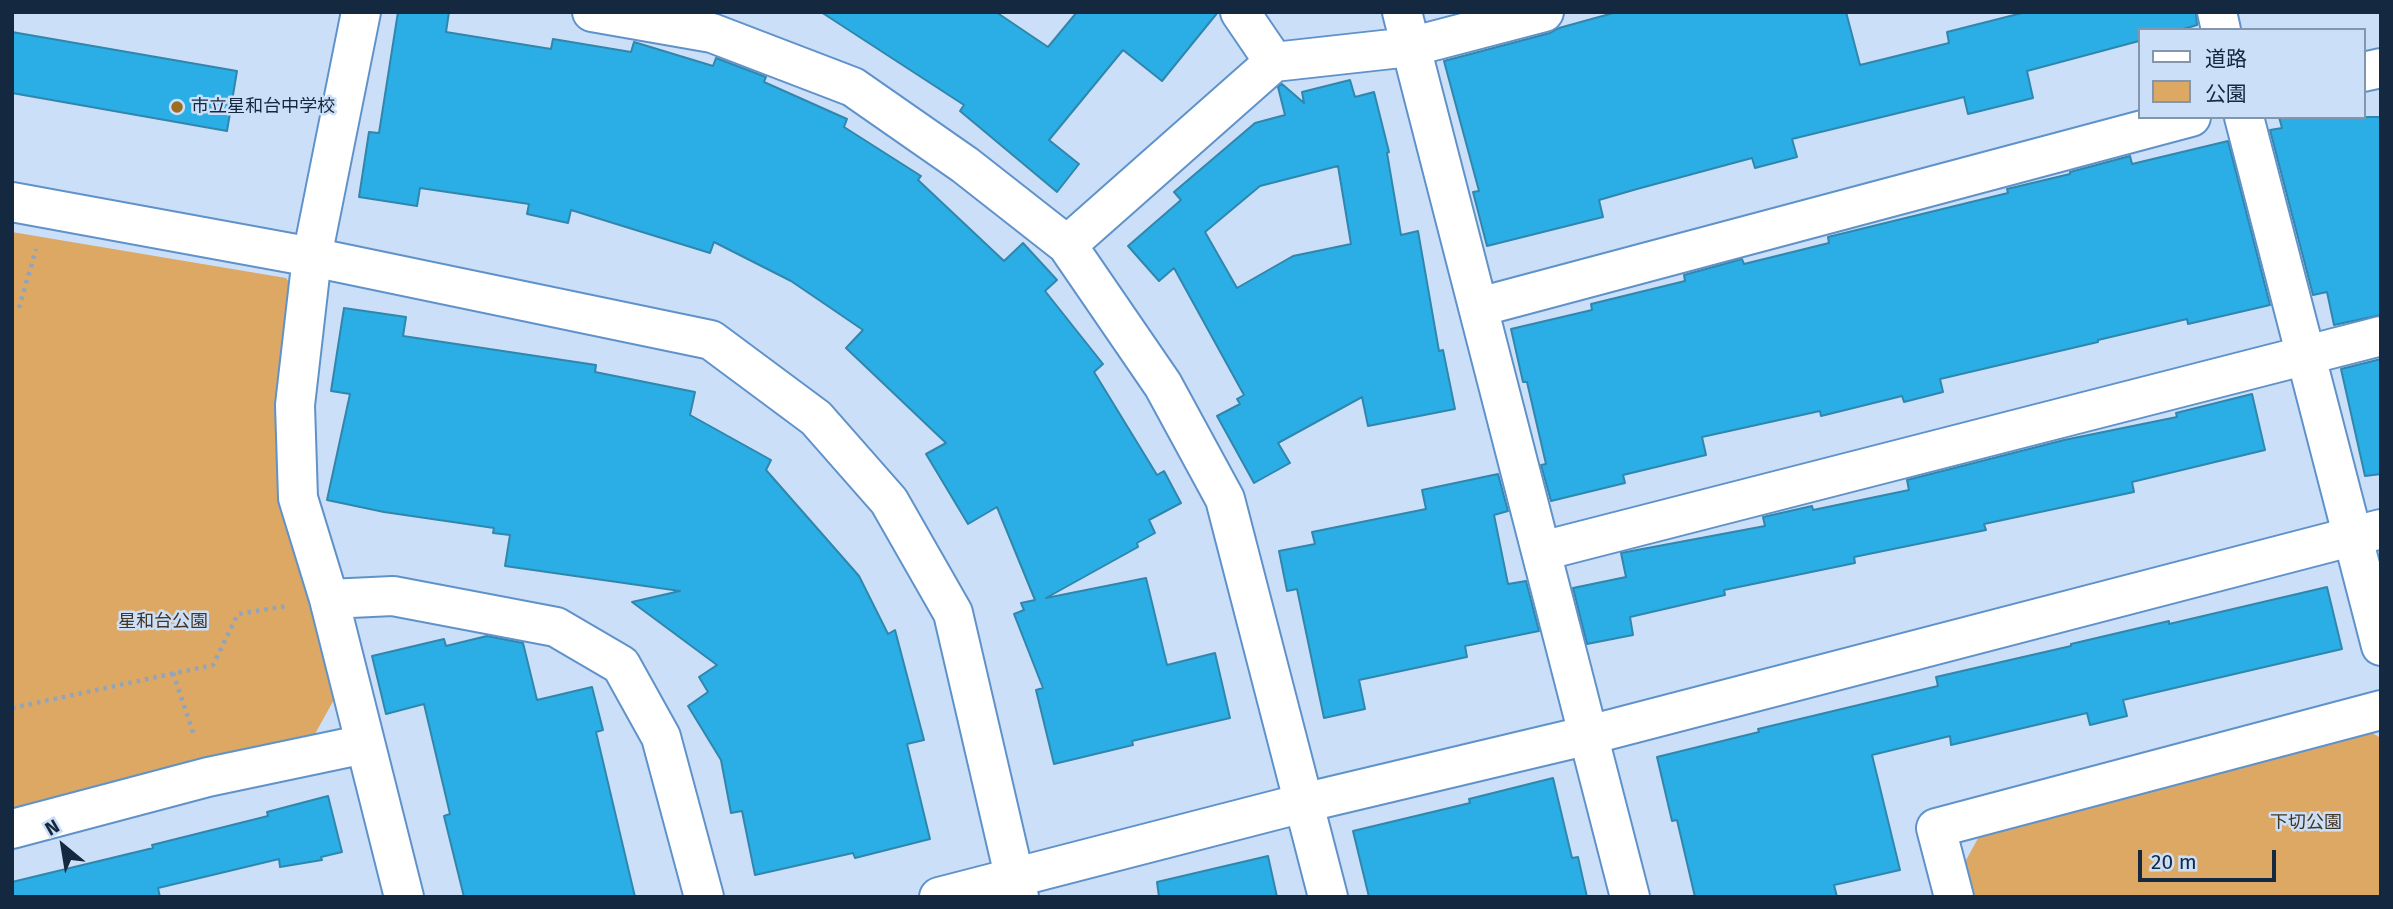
<!DOCTYPE html>
<html>
<head>
<meta charset="utf-8">
<style>
	body { margin:0 }
	#map { position:relative; width:2393px; height:909px; overflow:hidden; background:#cbe0f8; font-family:"Fira Sans","Noto Sans JP",sans-serif }
	canvas { display:block }
	.frame { position:absolute; inset:0; border:14px solid #14283f; pointer-events:none }
	.legend { position:absolute; left:2138px; top:28px; width:228px; height:91px; box-sizing:border-box; background:#cbe0f8; border:2px solid #8296ae; margin:0; padding:9px 12px; list-style:none; font-size:21px; color:#14283f }
	.legend li { display:flex; align-items:center; gap:14px; height:35px }
	.legend b { width:35px; border:2px solid #8296ae }
	.north { position:absolute; left:28px; top:811px; width:70px; height:70px; -webkit-text-stroke:5px #cbe0f8; paint-order:stroke; rotate:330deg; font-size:19px; font-weight:700; line-height:28px; text-align:center; color:#14283f }
	.north::after { content:''; display:block; margin:auto; width:24px; height:32px; background:#14283f; clip-path:polygon(50% 0,100% 100%,50% 72%,0 100%) }
	.scale { position:absolute; left:2138px; top:850px; width:138px; height:32px; box-sizing:border-box; border:4px solid #14283f; border-top:0; padding-left:9px; font-size:21px; line-height:24px; white-space:nowrap; color:#14283f; -webkit-text-stroke:5px #cbe0f8; paint-order:stroke }
</style>
</head>
<body>
<div id="map">
<canvas width="2393" height="909"></canvas>
<div class="frame"></div>
<ul class="legend">
<li><b style="height:9px;background:#fff"></b>道路</li>
<li><b style="height:19px;background:#dca864"></b>公園</li>
</ul>
<div class="north">N</div>
<div class="scale">20 m</div>
</div>
<script>
const ctx = document.querySelector('canvas').getContext('2d');
ctx.lineJoin = 'round';
function fill(path, color) { ctx.fillStyle = color; ctx.fill(path, 'evenodd'); }
const shape = rows => new Path2D(rows.map(r => 'M' + r).join(''));
function stroke(path, color, width, dash) { ctx.strokeStyle = color; ctx.lineWidth = width; ctx.lineCap = dash ? 'butt' : 'round'; ctx.setLineDash(dash || []); ctx.stroke(path); }
function label(font, color, halo, rows, align = 'center') {
  ctx.font = font + ' "Fira Sans","Noto Sans JP",sans-serif'; ctx.lineWidth = 5; ctx.setLineDash([]); ctx.textBaseline = 'middle'; ctx.strokeStyle = halo; ctx.fillStyle = color; for (const [text, x, y, turn = 0] of rows) {
    ctx.save(); ctx.translate(x, y); ctx.rotate((+turn || 0) * Math.PI / 180); ctx.textAlign = isNaN(turn) ? turn : align; if (halo) ctx.strokeText(text, 0, 0); ctx.fillText(text, 0, 0); ctx.restore();
  }
}
fill(shape([
	[12,232,286,278,300,296,277,396,336,696,310,743,12,816],
	[2365,729,2381,738,2381,897,1974,897,1965,862,1982,831]
]), '#dca864');
const building = shape([
	[398,12,449,12,446,32,551,49,553,39,631,52,634,42,713,66,716,58,766,77,764,82,847,119,844,127,921,176,918,180,1004,261,1023,243,1057,280,1045,291,1103,364,1094,372,1157,475,1164,471,1181,503,1149,520,1155,533,1137,543,1138,547,1046,598,1146,578,1167,665,1215,653,1230,718,1132,741,1133,745,1054,764,1036,690,1043,688,1014,614,1024,610,1021,603,1035,600,997,507,968,524,926,454,946,443,846,348,863,330,791,281,714,242,710,253,571,210,568,223,527,214,529,204,420,188,417,206,359,197,369,132,379,133,398,12],
	[821,12,996,12,1048,47,1077,12,1218,12,1162,81,1123,50,1049,140,1079,164,1057,192,960,111,964,105,821,12],
	[1617,12,1846,12,1860,65,1949,43,1947,32,2026,12,2196,12,2197,25,2180,30,2139,30,2139,41,2027,71,2033,98,1968,114,1964,97,1792,139,1797,157,1755,168,1752,158,1637,189,1599,200,1603,217,1487,246,1473,192,1479,191,1444,61,1550,33,1559,28,1617,12],
	[12,32,237,71,227,131,12,93,12,32],
	[1350,80,1355,97,1374,92,1389,152,1387,153,1401,235,1418,231,1439,351,1443,350,1455,409,1368,426,1362,397,1278,443,1290,463,1254,483,1217,416,1240,404,1237,399,1244,395,1174,268,1159,281,1128,246,1181,200,1174,192,1255,123,1285,115,1278,87,1282,84,1304,103,1302,92,1350,80],
	[1338,166,1351,244,1293,256,1237,288,1205,232,1260,186,1338,166],
	[2279,117,2381,117,2381,315,2334,325,2327,292,2313,295,2270,130,2282,128,2279,117],
	[2228,141,2270,305,2188,324,2187,319,2098,340,2098,342,1940,379,1943,392,1904,402,1902,396,1821,416,1820,411,1702,437,1706,455,1623,475,1625,483,1551,501,1541,465,1546,464,1527,382,1523,382,1511,329,1592,310,1591,304,1685,281,1684,275,1742,259,1744,264,1829,243,1828,237,2008,193,2007,189,2070,174,2070,172,2130,156,2132,164,2228,141],
	[344,308,406,317,403,336,596,365,595,372,695,392,690,415,771,460,766,470,859,576,888,634,895,630,924,740,907,744,930,839,855,858,853,853,755,875,742,811,731,813,721,760,688,706,708,692,699,677,717,665,632,602,680,591,505,566,510,535,493,533,494,528,384,512,327,500,350,394,331,391,344,308],
	[2381,359,2381,474,2365,476,2341,369,2381,359],
	[2252,394,2265,450,2132,482,2134,492,1984,524,1986,530,1854,557,1855,563,1724,590,1725,595,1630,617,1633,635,1587,644,1573,588,1626,577,1621,553,1765,526,1763,517,1772,515,1812,506,1813,510,1909,490,1907,480,2064,440,2177,417,2176,413,2252,394],
	[1498,474,1508,511,1494,515,1508,584,1526,581,1539,631,1465,646,1467,657,1359,680,1365,709,1324,718,1297,589,1287,591,1279,551,1315,544,1312,532,1426,509,1422,490,1498,474],
	[2327,587,2342,649,2123,700,2127,716,2090,725,2087,713,1951,745,1950,736,1872,755,1900,870,1834,885,1837,897,1695,897,1677,820,1672,821,1657,757,1759,732,1758,729,1938,686,1936,677,2071,646,2071,644,2169,621,2169,624,2327,587],
	[487,636,523,643,537,700,592,687,603,730,596,732,635,897,464,897,444,816,450,814,424,704,386,714,372,656,444,639,446,646,487,636],
	[1553,778,1572,858,1578,857,1587,897,1369,897,1353,831,1470,803,1469,799,1553,778],
	[328,796,342,852,321,857,322,860,280,867,279,859,158,888,160,897,12,897,12,882,153,848,152,845,268,816,267,812,328,796],
	[1268,856,1277,897,1159,897,1157,882,1268,856]
]);
fill(building, '#2baee5');
stroke(building, '#3086ad', 2);
const street = shape([
	[361,12,312,257,295,405,298,498,329,599,404,897],
	[592,12,712,33,853,87,965,165,1067,245,1163,385,1225,499,1328,897],
	[1240,12,1274,62],
	[1402,12,1630,897],
	[2217,12,2221,30],
	[2363,72,2381,68],
	[2244,117,2381,646],
	[1067,245,1274,62,1410,47,1544,12],
	[1479,307,2191,117],
	[1542,551,2381,336],
	[329,599,393,596,556,627,621,665,661,737,704,897],
	[12,829,208,777,365,744],
	[939,897,1303,803],
	[1954,897,1936,828,2381,710]
]);
const secondary = shape([
	[12,202,312,257,711,340,816,418,889,501,953,613,1019,897],
	[1303,803,1589,735,2381,529]
]);
stroke(street, '#6092ca', 42);
stroke(secondary, '#6092ca', 42);
stroke(shape([
	[19,308,36,249],
	[173,673,194,735],
	[12,708,213,665,238,614,287,606]
]), '#90a5bc', 4.5, [3.5, 5]);
stroke(street, '#fff', 38);
stroke(secondary, '#fff', 38);
for (const [x, y, r, color] of [
	[177,107,7,"#9e6c21"]
]) { const dot = new Path2D(); dot.arc(x, y, r, 0, 2 * Math.PI); ctx.fillStyle = color; ctx.fill(dot); stroke(dot, '#cbe0f8', 2.5); }
label('18px', '#14283f', '#cbe0f8', [
	["市立星和台中学校",191,107]
], 'left');
label('18px', '#453521', '#cbe0f8', [
	["星和台公園",163,622],
	["下切公園",2306,823]
]);
</script>
</body>
</html>
